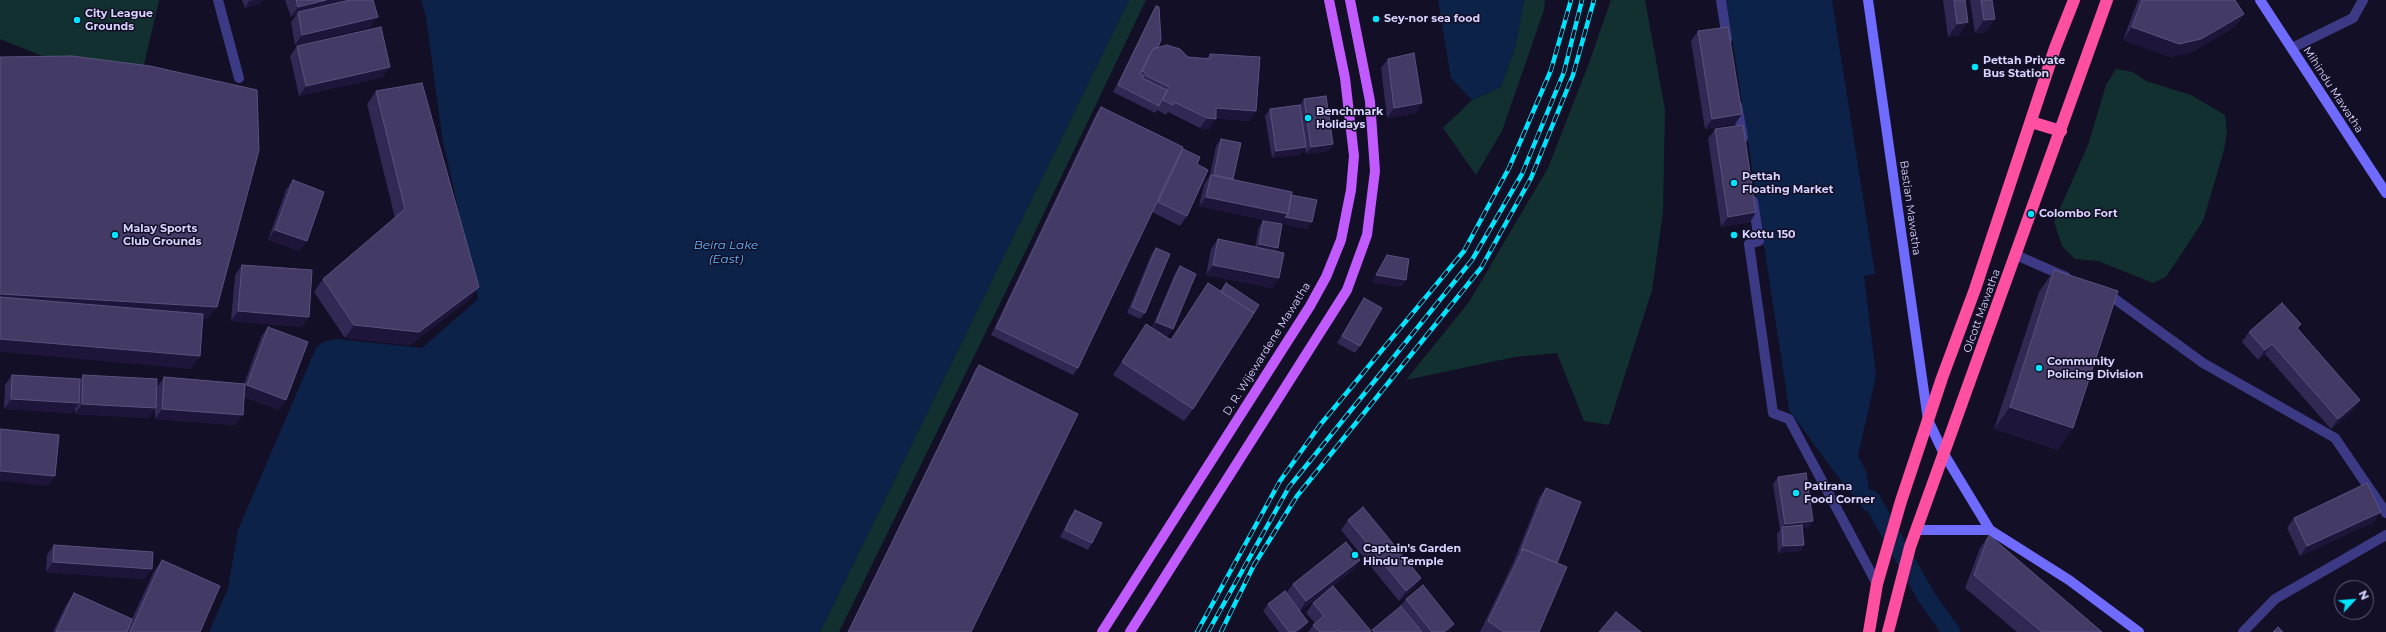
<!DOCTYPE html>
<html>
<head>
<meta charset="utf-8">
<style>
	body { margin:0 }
	#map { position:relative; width:2386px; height:632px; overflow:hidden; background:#130f26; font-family:Montserrat,sans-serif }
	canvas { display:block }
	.north { position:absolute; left:2334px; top:580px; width:40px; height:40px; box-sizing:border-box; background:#130f26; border:1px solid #625e7d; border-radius:50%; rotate:64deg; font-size:11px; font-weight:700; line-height:16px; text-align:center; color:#d9d4ff }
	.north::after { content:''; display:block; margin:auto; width:14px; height:18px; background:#00e5ff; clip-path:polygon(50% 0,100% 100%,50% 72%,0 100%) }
</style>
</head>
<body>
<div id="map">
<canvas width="2386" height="632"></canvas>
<div class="north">N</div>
</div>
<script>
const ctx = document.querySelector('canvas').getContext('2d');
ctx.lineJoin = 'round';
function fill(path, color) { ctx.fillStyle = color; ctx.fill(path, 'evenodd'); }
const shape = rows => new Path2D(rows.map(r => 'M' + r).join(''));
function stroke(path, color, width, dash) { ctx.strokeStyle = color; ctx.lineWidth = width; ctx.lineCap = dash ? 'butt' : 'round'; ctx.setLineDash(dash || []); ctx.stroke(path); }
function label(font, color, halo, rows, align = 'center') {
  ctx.font = font + ' Montserrat,sans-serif'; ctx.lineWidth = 3; ctx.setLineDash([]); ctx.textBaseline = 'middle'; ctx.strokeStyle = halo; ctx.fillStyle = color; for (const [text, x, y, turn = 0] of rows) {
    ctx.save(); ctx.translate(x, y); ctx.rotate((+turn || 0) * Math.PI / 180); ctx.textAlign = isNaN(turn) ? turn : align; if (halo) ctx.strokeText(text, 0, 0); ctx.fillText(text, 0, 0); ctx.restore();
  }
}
fill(shape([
	[0,0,159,0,141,78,60,63,0,39],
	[1129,0,1146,0,1032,238,839,632,820,632],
	[1524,0,1545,0,1544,10,1502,131,1476,175,1443,128,1472,100,1501,87,1515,48],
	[1611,0,1645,0,1665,110,1663,212,1652,290,1609,425,1584,421,1557,353,1515,357,1406,380,1469,302,1548,168,1589,63],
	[2116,69,2133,72,2146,81,2191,95,2225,115,2227,132,2224,150,2203,221,2166,277,2153,283,2098,261,2075,259,2062,246,2054,222,2088,145,2106,85]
]), '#12302f');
fill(shape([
	[421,0,1129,0,820,632,209,632,228,588,238,530,316,348,323,342,337,339,422,348,478,299,442,136,426,17],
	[1438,0,1524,0,1515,48,1501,87,1472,100,1451,78],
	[1726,0,1832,0,1875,274,1864,276,1876,376,1858,456,1866,471,1871,499,1866,512,1832,469,1789,410]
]), '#0c2248');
fill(shape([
	[1724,0,1726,0,1789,410,1787,410]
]), '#130f26');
stroke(shape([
	[1871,499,1927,598,1951,632]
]), '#0c2248', 18);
stroke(shape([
	[218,0,239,78],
	[1721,0,1727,39],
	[2292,48,2353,18,2363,0],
	[1737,105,1743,138],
	[1753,201,1759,241,1749,244,1773,413,1789,419,1877,584],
	[2016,255,2066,277],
	[2104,295,2115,299,2203,363,2335,438,2386,513],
	[2243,632,2275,599,2386,535]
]), '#3d3a85', 10);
stroke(shape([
	[1868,0,1928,420,1944,454,1990,530,2069,580,2139,632],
	[2260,0,2386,193],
	[1917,530,1990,530]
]), '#6f6bff', 10);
stroke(shape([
	[1102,632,1310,306,1326,277,1341,240,1351,190,1354,156,1345,78,1329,0],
	[1130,632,1347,290,1367,235,1375,171,1370,101,1350,0]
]), '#c25bff', 10);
stroke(shape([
	[2031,122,2061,131],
	[1869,632,1877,584,1901,501,1942,378,1975,289,2055,48,2074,0],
	[1888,632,1910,547,2107,0]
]), '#ff4fa3', 12);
const rail = shape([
	[1197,632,1280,481,1320,425,1464,251,1509,168,1551,70,1571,0],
	[1208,632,1289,487,1472,260,1522,174,1564,72,1582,0],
	[1221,632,1254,565,1297,496,1481,268,1531,178,1573,75,1594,0]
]);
stroke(rail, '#00e5ff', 4.5);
stroke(rail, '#130f26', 3, [9]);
fill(shape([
	[242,0,263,0,261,3,245,8],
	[285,0,373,0,371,27,295,45,291,22,296,15,291,17],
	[1943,0,1965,0,1968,22,1959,35,1948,37],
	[1970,0,1992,0,1986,32,1975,33],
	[2138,0,2235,0,2244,14,2235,27,2192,52,2170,57,2123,40],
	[1156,6,1158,47,1188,57,1207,58,1210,54,1256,111,1249,121,1216,118,1209,129,1200,128,1168,112,1166,115,1157,110,1155,113,1113,92,1152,13],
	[1698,31,1735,124,1705,129,1691,41],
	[297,46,383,77,299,96,290,56],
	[1388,59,1422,103,1416,113,1387,118,1381,68],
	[376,91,470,299,410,345,345,338,314,292,323,279,395,218,367,104],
	[1304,99,1333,144,1328,151,1306,154,1305,148,1301,154,1272,158,1265,116,1270,109,1300,105],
	[1101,107,1180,153,1183,149,1197,164,1187,216,1180,226,1152,212,1078,368,1073,375,991,335,1096,114],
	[1715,129,1756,212,1750,222,1721,227,1708,139],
	[1221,139,1233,179,1291,195,1307,229,1199,206,1204,185,1210,175,1216,146],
	[293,180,300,251,268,240,286,190],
	[1263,221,1278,248,1275,251,1279,278,1272,288,1206,275,1211,249,1218,239,1255,247,1259,227],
	[1156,248,1145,313,1140,319,1127,313,1151,255],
	[1387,255,1401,287,1372,282,1383,262],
	[242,265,302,327,231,321,235,275],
	[1180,266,1168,336,1157,331,1171,340,1208,283,1220,291,1226,283,1193,409,1184,421,1113,375,1146,324,1152,328,1175,273],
	[2054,270,2058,450,1994,429,2039,292],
	[1364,298,1360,346,1355,353,1337,343,1360,305],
	[268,327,279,410,244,397,236,425,155,419,155,408,149,418,75,414,75,409,72,413,4,409,5,385,12,375,80,379,83,375,157,387,164,377,244,384,261,337],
	[2298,329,2360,400,2353,410,2331,429,2265,354,2258,360,2242,342,2249,332],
	[979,365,971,632,848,632,976,368],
	[1778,477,1809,528,1802,528,1804,545,1800,551,1778,553,1777,534,1780,530,1773,484],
	[1546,488,1557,563,1539,632,1480,632,1514,561,1539,498],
	[1075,510,1092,543,1088,550,1060,537,1070,517],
	[2294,518,2374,522,2300,556,2287,528],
	[1348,520,1421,578,1414,588,1399,601,1341,530],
	[1989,535,2102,632,2017,632,1965,588,1980,548],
	[54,545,145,579,46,572,47,555],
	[162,560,200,632,53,632,66,605,74,593,132,619,153,573],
	[1360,560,1353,570,1300,611,1304,628,1299,632,1279,632,1263,611,1268,604,1286,593,1293,584],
	[1406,599,1454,624,1448,632,1422,632,1401,605],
	[1313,603,1370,632,1308,632,1315,623,1306,613]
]), '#312854');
fill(shape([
	[253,0,263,0,261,3,245,8,249,1],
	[326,0,362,0,298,12,296,15,291,17,298,7],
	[2244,14,2235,27,2192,52,2170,57,2123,40,2132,27],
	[378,17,371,27,295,45,302,35],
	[1995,19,1986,32,1975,33,1984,20],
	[1968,22,1959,35,1948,37,1957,24],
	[390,67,383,77,299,96,306,86],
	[1422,103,1416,113,1387,118,1394,108],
	[1216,108,1256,111,1249,121,1209,118],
	[1742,114,1735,124,1705,129,1712,119],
	[1207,118,1216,119,1209,129,1200,128],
	[1333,144,1328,151,1306,154,1311,147],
	[1306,147,1301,154,1272,158,1276,151],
	[1206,197,1288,214,1312,222,1307,229,1199,206],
	[1756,212,1750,222,1721,227,1728,217],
	[275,230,307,241,300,251,268,240],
	[1259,244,1278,248,1273,254,1254,250],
	[1213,265,1279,278,1272,288,1206,275],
	[1376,275,1406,280,1401,287,1372,282],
	[479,287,470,299,410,345,345,338,354,325],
	[0,294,217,307,208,319,0,308],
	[238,311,309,317,302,327,231,321],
	[1156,322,1173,329,1168,336,1152,329],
	[0,339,200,356,191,369,0,352],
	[2272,344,2265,354,2258,360,2265,350],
	[247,385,286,400,279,410,240,395],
	[11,399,79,403,72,413,4,409],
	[2360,400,2353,410,2331,429,2338,419],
	[82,404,156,408,149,418,75,414],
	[2010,407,2073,428,2058,450,1994,429],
	[162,409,243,415,236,425,155,419],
	[0,471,55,476,48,486,0,481],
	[2381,512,2374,522,2300,556,2307,546],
	[1813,521,1809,528,1782,530,1782,528,1785,524],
	[1804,545,1800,551,1778,553,1783,546],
	[1360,560,1353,570,1300,611,1306,601],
	[53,562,152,569,145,579,46,572],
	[1421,578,1414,588,1399,601,1406,591],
	[1308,622,1304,628,1299,632,1295,632],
	[1454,624,1449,631,1448,632,1444,632]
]), '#1d163a');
const building = shape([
	[296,0,326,0,298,7,296,0],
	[350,0,373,0,378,17,302,35,298,12,350,0],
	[1954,0,1965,0,1968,22,1957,24,1954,0],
	[1981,0,1992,0,1995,19,1984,20,1981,0],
	[2142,0,2235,0,2244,14,2201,39,2179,44,2132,27,2142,0],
	[1156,6,1159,7,1161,40,1158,47,1153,49,1151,52,1140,74,1144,76,1142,78,1167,90,1159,106,1118,85,1156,6],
	[381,27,390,67,306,86,297,46,381,27],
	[1728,27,1742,114,1712,119,1698,31,1728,27],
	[1167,45,1180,49,1188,57,1210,59,1210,54,1260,57,1256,111,1216,108,1216,119,1207,118,1174,102,1173,105,1163,100,1169,87,1145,75,1146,73,1142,71,1153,49,1167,45],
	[1414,53,1422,103,1394,108,1388,59,1414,53],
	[72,56,150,66,257,90,259,150,217,307,0,294,0,57,72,56],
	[422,83,479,287,419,332,354,325,323,279,405,209,376,91,422,83],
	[1326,96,1333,144,1311,147,1304,99,1326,96],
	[1300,105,1306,147,1276,151,1270,109,1300,105],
	[1101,107,1183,147,1078,368,996,328,1101,107],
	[1743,125,1756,212,1728,217,1715,129,1743,125],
	[1221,139,1241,143,1233,179,1214,175,1221,139],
	[1183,149,1200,157,1197,164,1208,170,1187,216,1158,202,1183,149],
	[1211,175,1292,192,1288,214,1206,197,1211,175],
	[293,180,324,192,307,241,275,230,293,180],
	[1291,195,1317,200,1312,222,1285,217,1288,214,1291,195],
	[1263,221,1282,224,1278,248,1259,244,1263,221],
	[1218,239,1284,253,1279,278,1213,265,1218,239],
	[1156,248,1170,254,1145,313,1132,307,1156,248],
	[1387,255,1409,259,1406,280,1376,275,1387,255],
	[242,265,312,270,309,317,238,311,242,265],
	[1180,266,1196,274,1173,329,1156,322,1180,266],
	[2054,270,2118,291,2073,428,2010,407,2054,270],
	[1208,283,1254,313,1193,409,1122,362,1146,324,1171,340,1208,283],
	[1226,283,1259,305,1254,313,1221,292,1226,283],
	[0,297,203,314,200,356,0,339,0,297],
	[1364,298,1382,308,1360,346,1342,336,1364,298],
	[2282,303,2301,324,2297,328,2360,400,2338,419,2272,344,2265,350,2249,332,2282,303],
	[268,327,308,342,286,400,247,385,268,327],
	[979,365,1078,414,971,632,848,632,979,365],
	[12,375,80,379,79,403,11,399,12,375],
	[83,375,157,379,156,408,82,404,83,375],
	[164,377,245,384,243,415,162,409,164,377],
	[0,429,59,435,55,476,0,471,0,429],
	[1806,473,1813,521,1785,524,1778,477,1806,473],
	[2367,483,2381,512,2307,546,2294,518,2367,483],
	[1546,488,1581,502,1557,563,1523,549,1521,551,1546,488],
	[1363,507,1421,578,1406,591,1348,520,1363,507],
	[1075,510,1102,523,1092,543,1065,530,1075,510],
	[1802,525,1804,545,1783,546,1782,527,1802,525],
	[1989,535,2102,632,2042,632,1974,575,1989,535],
	[1346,542,1360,560,1306,601,1293,584,1346,542],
	[54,545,153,552,152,569,53,562,54,545],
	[1523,549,1567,567,1539,632,1504,632,1488,621,1523,549],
	[162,560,220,586,200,632,130,632,162,560],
	[1423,585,1454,624,1444,632,1432,632,1406,599,1423,585],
	[1333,586,1371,631,1370,632,1339,632,1338,630,1335,632,1320,632,1313,625,1324,616,1313,603,1333,586],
	[1285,591,1308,622,1295,632,1289,632,1268,604,1285,591],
	[74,593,132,619,127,632,56,632,74,593],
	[1401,606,1422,632,1374,632,1372,630,1401,606],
	[1616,612,1641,632,1599,632,1616,612],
	[2278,627,2283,632,2273,632,2278,627]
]);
fill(building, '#433a66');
stroke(building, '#5a527e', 1);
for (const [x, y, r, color] of [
	[1376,19,4,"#00e5ff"],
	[77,20,4,"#00e5ff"],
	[1975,67,4,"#00e5ff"],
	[1308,118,4,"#00e5ff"],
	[1734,183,4,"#00e5ff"],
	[2031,214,4,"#00e5ff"],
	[115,235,4,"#00e5ff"],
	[1734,235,4,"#00e5ff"],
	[2039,368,4,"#00e5ff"],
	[1796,493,4,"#00e5ff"],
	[1355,555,4,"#00e5ff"]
]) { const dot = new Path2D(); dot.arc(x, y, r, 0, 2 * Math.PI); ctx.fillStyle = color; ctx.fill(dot); stroke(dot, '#130f26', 1.5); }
label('bold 11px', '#d9d4ff', '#130f26', [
	["City League",85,14],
	["Grounds",85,27],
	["Sey-nor sea food",1384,19],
	["Pettah Private",1983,61],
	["Bus Station",1983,74],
	["Benchmark",1316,112],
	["Holidays",1316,125],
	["Pettah",1742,177],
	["Floating Market",1742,190],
	["Colombo Fort",2039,214],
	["Malay Sports",123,229],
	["Club Grounds",123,242],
	["Kottu 150",1742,235],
	["Community",2047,362],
	["Policing Division",2047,375],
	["Patirana",1804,487],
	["Food Corner",1804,500],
	["Captain's Garden",1363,549],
	["Hindu Temple",1363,562]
], 'left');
label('11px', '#d9d4ff', '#130f26', [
	["Mihindu Mawatha",2333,90,57],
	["Bastian Mawatha",1910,208,82],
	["Olcott Mawatha",1982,311,-70],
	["D. R. Wijewardene Mawatha",1267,349,-58]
]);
label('italic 12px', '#62b6ff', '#130f26', [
	["Beira Lake",726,245],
	["(East)",726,259]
]);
</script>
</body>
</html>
